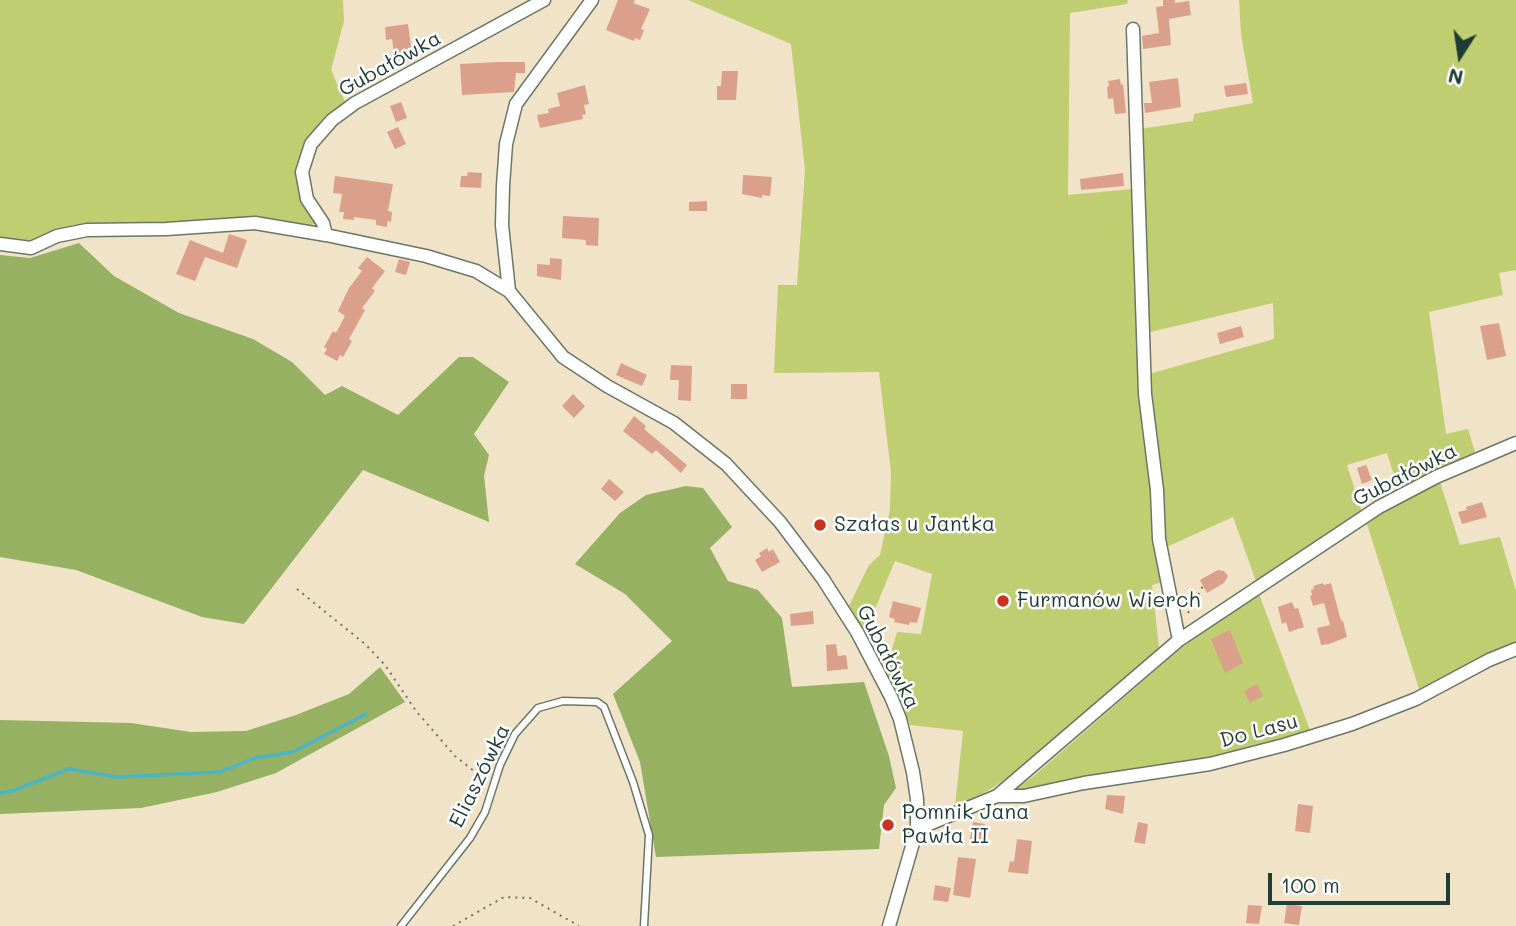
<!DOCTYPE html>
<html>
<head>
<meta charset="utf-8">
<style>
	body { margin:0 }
	#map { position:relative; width:1516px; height:926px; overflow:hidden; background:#f1e3c7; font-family:Mali,sans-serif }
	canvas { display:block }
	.north { position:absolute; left:1425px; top:21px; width:70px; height:70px; -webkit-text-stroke:5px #fff; paint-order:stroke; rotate:192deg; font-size:19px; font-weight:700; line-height:28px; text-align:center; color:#1f3d34 }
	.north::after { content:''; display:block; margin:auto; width:24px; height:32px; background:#1f3d34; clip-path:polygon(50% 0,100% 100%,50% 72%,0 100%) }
	.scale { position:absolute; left:1268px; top:873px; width:182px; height:32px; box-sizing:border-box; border:4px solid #1f3d34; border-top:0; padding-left:9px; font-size:21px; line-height:24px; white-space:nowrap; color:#1f3d34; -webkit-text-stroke:5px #fff; paint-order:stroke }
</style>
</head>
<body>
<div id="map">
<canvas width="1516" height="926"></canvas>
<div class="north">N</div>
<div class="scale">100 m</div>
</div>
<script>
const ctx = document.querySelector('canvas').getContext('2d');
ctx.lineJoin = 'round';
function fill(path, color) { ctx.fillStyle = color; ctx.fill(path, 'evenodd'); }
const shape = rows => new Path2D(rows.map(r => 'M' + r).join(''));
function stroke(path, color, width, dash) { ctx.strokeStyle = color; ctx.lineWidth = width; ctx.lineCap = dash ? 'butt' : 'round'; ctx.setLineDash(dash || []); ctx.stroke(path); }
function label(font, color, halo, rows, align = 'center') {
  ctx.font = font + ' Mali,sans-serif'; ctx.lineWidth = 5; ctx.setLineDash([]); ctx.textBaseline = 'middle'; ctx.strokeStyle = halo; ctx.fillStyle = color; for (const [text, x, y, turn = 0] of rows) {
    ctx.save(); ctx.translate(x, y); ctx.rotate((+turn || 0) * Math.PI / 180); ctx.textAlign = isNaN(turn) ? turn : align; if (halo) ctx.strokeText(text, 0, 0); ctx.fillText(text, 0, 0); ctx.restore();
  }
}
fill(shape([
	[0,0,343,0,344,21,331,70,346,104,301,159,316,222,309,228,248,217,169,224,31,242,0,239],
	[688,0,1128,0,1127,4,1070,13,1068,195,1132,189,1139,376,1163,582,1152,585,1159,648,1070,729,1008,778,976,798,955,806,963,731,910,725,886,671,897,632,921,634,932,574,895,561,865,633,849,606,869,565,880,555,890,510,891,472,879,372,774,373,778,285,797,285,805,170,791,44],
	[1239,0,1516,0,1516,270,1499,273,1503,295,1429,312,1446,434,1468,429,1475,452,1398,488,1387,453,1347,465,1362,512,1256,581,1233,517,1162,549,1149,374,1274,339,1273,303,1146,333,1140,129,1193,121,1194,114,1253,103,1241,34],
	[1440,482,1460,545,1500,537,1516,591,1516,646,1420,692,1367,524,1383,511],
	[1259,594,1311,733,1246,753,1016,792,1017,788,1035,775,1180,649,1228,613]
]), '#bece70');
fill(shape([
	[79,243,114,276,179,313,253,339,292,362,325,395,342,386,398,415,459,357,473,357,509,382,474,434,489,455,484,476,489,522,363,470,244,624,202,617,76,570,0,557,0,255,30,258],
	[686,486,703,488,732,527,710,548,728,581,758,590,782,618,792,687,864,682,889,756,896,788,884,805,879,849,656,857,640,762,613,694,672,641,625,594,575,564,620,513,646,495],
	[380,667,405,702,276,773,217,792,141,808,0,814,0,720,131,723,191,732,246,731,296,715,349,694]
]), '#96b162');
stroke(shape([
	[0,793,12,791,69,769,117,777,220,772,255,758,293,752,366,714]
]), '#4ab5c7', 3.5);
fill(shape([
	[618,0,635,0,633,3,650,9,641,29,644,30,640,40,635,38,634,41,606,30],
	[1163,0,1175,0,1175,3,1189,1,1191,15,1169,19,1171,45,1143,49,1142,36,1159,33,1156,7,1163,6],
	[408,24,413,61,402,62,402,59,395,60,392,39,386,40,385,27],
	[498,62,525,62,525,73,516,73,514,92,462,95,460,64],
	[722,71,738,71,736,100,717,100,717,86,721,86],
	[1178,78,1181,107,1145,113,1144,103,1152,103,1149,82],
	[1120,79,1121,85,1123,84,1126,113,1115,114,1113,98,1108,99,1107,87,1109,86,1108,81],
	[1246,83,1248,94,1226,97,1224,86],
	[585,85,589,104,584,105,586,114,582,115,583,119,540,128,537,115,549,113,548,109,560,106,557,93],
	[401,102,407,118,396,122,390,106],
	[398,127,406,144,395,149,387,132],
	[468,172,482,173,481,188,460,187,461,176,467,176],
	[1123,173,1124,186,1081,190,1080,179],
	[743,175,772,177,770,196,762,195,762,198,742,194],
	[335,176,393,184,388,211,392,212,391,222,387,221,387,227,376,225,376,220,354,217,354,220,343,219,344,212,339,212,342,194,333,193],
	[707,201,707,211,689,211,689,202],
	[563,216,599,218,598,246,586,245,586,240,562,238],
	[229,234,247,240,237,268,205,257,195,281,176,274,190,240,223,253],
	[367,257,385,271,372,288,375,291,362,308,365,310,349,339,352,341,343,357,340,355,337,361,324,354,327,349,324,347,333,331,336,333,345,316,338,311,349,288,362,271,358,268],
	[550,258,562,259,561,280,537,276,537,264,550,265],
	[399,259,410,262,406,275,395,272],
	[1499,323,1506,356,1487,360,1480,326],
	[1241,326,1244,337,1220,344,1217,333],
	[621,363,647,375,642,386,616,375],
	[671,365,692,366,691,401,678,400,679,380,670,380],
	[731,384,747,384,747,399,731,399],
	[573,394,585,406,574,418,562,406],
	[634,416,646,426,644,429,687,465,681,473,656,450,652,454,623,431],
	[1366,465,1372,480,1362,484,1357,468],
	[609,479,624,492,615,501,601,489],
	[1482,502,1487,517,1462,524,1458,512,1467,510,1466,507],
	[767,548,769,552,773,549,780,562,762,572,755,560,761,556,759,553],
	[1218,570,1224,571,1228,576,1224,583,1207,593,1200,580],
	[1323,583,1324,585,1331,583,1341,621,1343,621,1347,637,1329,644,1321,645,1317,628,1330,625,1324,603,1313,606,1310,596,1312,595,1311,590,1314,589,1313,586],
	[893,601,921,608,917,623,910,622,909,625,894,622,895,619,889,617],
	[1292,602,1295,609,1298,608,1304,627,1289,632,1286,622,1282,624,1278,607],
	[813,611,814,624,791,626,790,614],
	[1230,630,1243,663,1225,673,1211,639],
	[836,644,838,656,846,655,848,669,827,671,826,645],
	[1257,684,1263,696,1250,703,1244,691],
	[1107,795,1125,796,1123,814,1105,809],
	[1298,804,1313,806,1310,833,1295,831],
	[973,822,985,824,983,842,970,839],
	[1138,822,1148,824,1145,844,1134,842],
	[1017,839,1032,841,1028,874,1008,872,1010,861,1014,862],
	[958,857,976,859,970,898,953,895],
	[935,885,951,888,948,902,933,900],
	[1287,904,1302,906,1299,925,1284,923],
	[1248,905,1262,906,1259,924,1246,923]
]), '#daa08b');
const lane = shape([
	[401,926,470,838,485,812,500,765,515,734,538,708,563,701,597,702,604,707,633,782,649,835,644,926]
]);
const street = shape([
	[592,0,516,104,506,144,503,186,502,225,509,291,563,357,607,386,674,423,726,464,780,522,823,579,857,632,891,697,900,719,913,772,917,799,917,829,889,926],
	[1133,29,1145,394,1157,490,1159,539,1179,640],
	[326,235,323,223,307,199,302,172,311,144,332,120,355,103,544,0],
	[0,244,31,248,57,236,87,230,166,229,255,223,326,235,426,256,476,271,509,291],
	[997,796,1024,796,1084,783,1210,764,1284,745,1352,724,1416,699,1489,660,1516,649],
	[917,829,997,796,1179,640,1379,507,1436,477,1516,443]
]);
stroke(lane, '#687767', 9);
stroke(street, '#687767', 15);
stroke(shape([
	[297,589,365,644,385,665,416,711,455,756,484,779],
	[1188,613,1203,586],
	[453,926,504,897,530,898,579,926]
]), '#687767', 2, [2, 5]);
stroke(lane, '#fff', 6);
stroke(street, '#fff', 12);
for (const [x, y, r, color] of [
	[820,525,7,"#c8321e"],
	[1003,601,7,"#c8321e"],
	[888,825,7,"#c8321e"]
]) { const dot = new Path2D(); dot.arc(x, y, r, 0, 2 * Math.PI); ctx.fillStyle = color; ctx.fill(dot); stroke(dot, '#fff', 2.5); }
label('21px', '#1f3d34', '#fff', [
	["Gubałówka",390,64,-29],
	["Gubałówka",1405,475,-27],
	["Gubałówka",888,657,63],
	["Do Lasu",1259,731,-15],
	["Eliaszówka",480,776,-64]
]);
label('21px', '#1f3d34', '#fff', [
	["Szałas u Jantka",834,525],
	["Furmanów Wierch",1017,601],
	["Pomnik Jana",902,813],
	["Pawła II",902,837]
], 'left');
</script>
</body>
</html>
